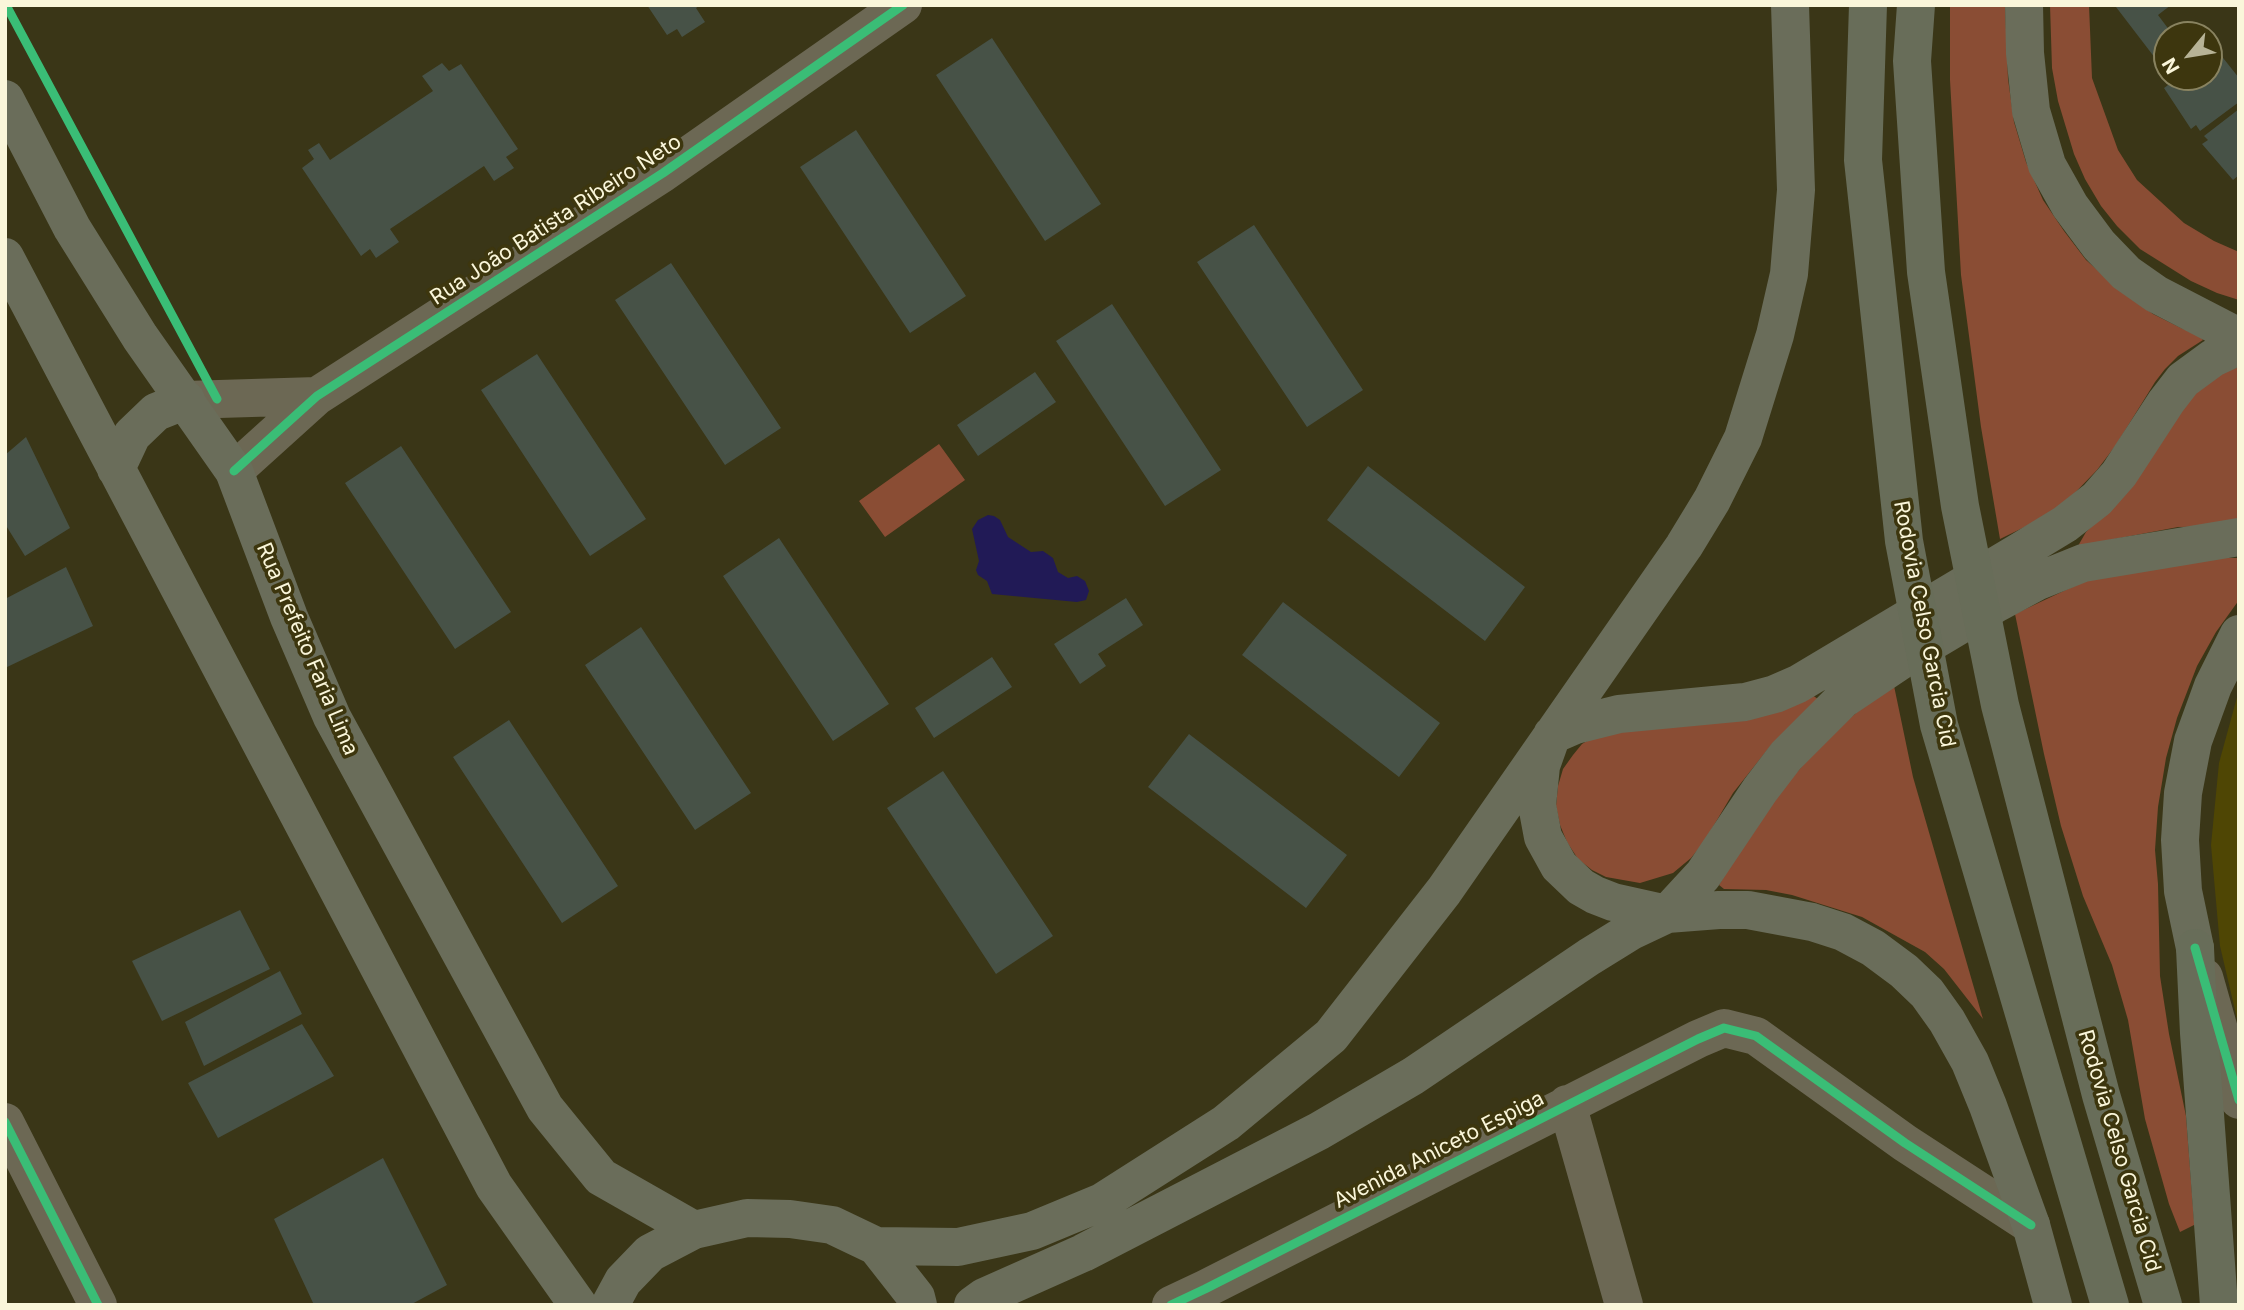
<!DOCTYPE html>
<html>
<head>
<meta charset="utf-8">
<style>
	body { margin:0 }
	#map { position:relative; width:2244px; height:1310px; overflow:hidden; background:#3a3617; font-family:Inter,sans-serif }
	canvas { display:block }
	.frame { position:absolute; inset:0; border:7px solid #faf6da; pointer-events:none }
	.north { position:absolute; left:2153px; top:21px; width:70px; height:70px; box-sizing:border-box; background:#3d360e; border:2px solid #898360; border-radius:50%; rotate:240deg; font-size:19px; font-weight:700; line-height:28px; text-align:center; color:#faf6da }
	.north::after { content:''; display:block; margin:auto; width:24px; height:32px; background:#b7b396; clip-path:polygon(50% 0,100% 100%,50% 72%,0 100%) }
</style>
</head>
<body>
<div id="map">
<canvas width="2244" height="1310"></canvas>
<div class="frame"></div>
<div class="north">N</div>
</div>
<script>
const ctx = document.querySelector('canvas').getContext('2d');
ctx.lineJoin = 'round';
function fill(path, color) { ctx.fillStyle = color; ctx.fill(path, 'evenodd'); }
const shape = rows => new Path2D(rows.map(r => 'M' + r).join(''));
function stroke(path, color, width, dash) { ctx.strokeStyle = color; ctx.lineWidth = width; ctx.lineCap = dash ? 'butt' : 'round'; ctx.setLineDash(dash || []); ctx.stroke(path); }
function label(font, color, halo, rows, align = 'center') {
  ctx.font = font + ' Inter,sans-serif'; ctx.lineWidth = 7; ctx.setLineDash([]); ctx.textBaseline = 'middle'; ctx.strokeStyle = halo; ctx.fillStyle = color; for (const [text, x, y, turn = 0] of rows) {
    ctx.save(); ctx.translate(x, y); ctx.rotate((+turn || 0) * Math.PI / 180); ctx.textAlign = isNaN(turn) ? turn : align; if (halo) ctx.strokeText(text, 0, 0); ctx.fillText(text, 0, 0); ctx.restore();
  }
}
fill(shape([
	[2239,690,2239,1027,2220,946,2211,845,2219,763]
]), '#4f4604');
fill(shape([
	[1950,5,2005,5,2008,79,2014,122,2026,162,2043,200,2064,231,2086,260,2118,288,2153,314,2181,328,2200,336,2203,340,2178,356,2165,369,2155,382,2116,445,2097,470,2067,501,2041,519,2000,539,1981,427,1961,275,1950,80],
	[2050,5,2089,5,2092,78,2118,150,2137,180,2184,223,2214,241,2239,252,2239,300,2217,293,2191,281,2140,249,2117,226,2101,206,2085,179,2074,154,2058,101,2052,68],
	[2239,367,2239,526,2178,527,2078,546,2086,532,2121,496,2192,394,2219,373],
	[939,444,965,480,885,537,859,501],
	[2217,558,2239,558,2239,600,2216,632,2197,666,2177,718,2166,758,2158,807,2155,850,2158,884,2160,976,2169,1034,2186,1116,2194,1220,2194,1225,2180,1232,2169,1204,2145,1119,2128,1020,2112,965,2083,896,2061,826,2044,754,2015,614,2089,579],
	[1893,681,1913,777,1983,1019,1944,969,1925,952,1862,917,1792,895,1766,890,1724,889,1719,885,1759,815,1827,738],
	[1812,695,1818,699,1772,744,1733,793,1704,842,1691,858,1673,873,1640,883,1606,877,1592,870,1578,859,1567,842,1560,825,1556,806,1558,786,1563,769,1573,755,1582,744,1595,736]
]), '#8a4d34');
fill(shape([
	[988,515,994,516,1000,520,1008,537,1031,552,1043,551,1053,558,1058,572,1068,578,1077,576,1085,581,1089,591,1086,600,1077,602,992,594,987,581,978,575,976,570,979,561,972,529,978,520]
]), '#211a56');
fill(shape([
	[647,5,700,5,696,8,705,22,682,37,677,29,667,35],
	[2118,5,2171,5,2158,15,2173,35,2167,35,2167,69,2165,71,2116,7],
	[992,38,1101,204,1045,241,936,75],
	[2216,49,2239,78,2239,102,2200,131,2196,125,2191,129,2164,88,2179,77,2209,77,2209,54],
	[442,63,449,71,461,64,518,149,506,157,514,168,494,181,484,166,390,229,399,242,376,258,370,249,361,256,302,168,314,159,308,150,319,143,330,160,433,91,422,76],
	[2239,109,2239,175,2233,180,2202,144,2208,140,2204,136],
	[856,130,966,296,910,333,800,167],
	[1254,225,1363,390,1307,427,1197,262],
	[671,263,781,428,725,465,615,300],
	[1112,304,1221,470,1165,506,1056,341],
	[537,354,646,519,590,556,481,390],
	[1035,372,1056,402,978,456,957,425],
	[26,437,70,528,25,556,5,524,5,455],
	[401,446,511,612,455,649,345,483],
	[1368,466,1525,587,1485,641,1327,520],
	[779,538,889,704,833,741,723,576],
	[66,567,93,626,5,668,5,599],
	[1126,598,1143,625,1098,654,1106,666,1080,684,1054,644],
	[1283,602,1440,723,1399,777,1242,655],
	[641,627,751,793,695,830,585,665],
	[992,657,1012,687,934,738,915,708],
	[509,720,618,886,562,923,453,757],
	[1189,734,1347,855,1306,908,1148,787],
	[943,771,1053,936,996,974,887,808],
	[240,910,270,969,162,1021,132,961],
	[280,971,302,1014,204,1066,185,1022],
	[302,1024,334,1076,218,1138,188,1083],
	[383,1158,447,1285,410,1305,314,1305,274,1219]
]), '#475247');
stroke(shape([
	[186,400,317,396],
	[234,471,317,396,663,173,903,5],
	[2204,977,2239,1100],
	[1567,1104,1624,1305],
	[5,1122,98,1305],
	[1171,1305,1205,1289,1698,1039,1724,1028,1756,1036,1905,1143,2031,1225]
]), '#6c6854', 38);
stroke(shape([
	[2024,5,2025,53,2031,111,2047,165,2070,206,2099,245,2126,273,2156,294,2239,337],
	[5,99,72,228,140,337,234,471,289,617,332,717,545,1108,601,1177,694,1230],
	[5,257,494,1186,578,1305],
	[116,469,132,435,156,412,186,400],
	[2195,948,2183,891,2180,840,2183,793,2193,741,2213,686,2239,634],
	[876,1246,958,1247,1032,1231,1102,1202,1226,1123,1331,1036,1444,891,1684,546,1712,500,1743,438,1775,335,1789,274,1796,190,1790,5],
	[610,1305,623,1281,650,1253,694,1230,747,1218,790,1219,832,1225,876,1246,916,1297,918,1305],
	[973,1305,984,1297,1083,1253,1319,1131,1413,1076,1589,957,1631,931,1667,914,1703,875,1760,790,1786,756,1842,700,1903,659,1997,603,2036,582,2083,563,2239,537],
	[2053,1305,2031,1225,1988,1106,1970,1062,1947,1021,1927,993,1904,971,1873,948,1843,932,1812,922,1748,910,1719,910,1667,914,1613,902,1595,895,1581,887,1559,866,1543,837,1537,805,1541,766,1552,735,1575,725,1619,714,1745,702,1775,694,1798,684,2019,552,2065,524,2097,499,2119,474,2166,402,2183,380,2213,358,2239,346]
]), '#6a6d5a', 38);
stroke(shape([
	[1868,5,1863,160,1904,541,1939,725,2110,1305],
	[1916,5,1912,61,1926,272,1960,506,2000,705,2101,1095,2163,1305],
	[2195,948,2199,1033,2219,1305]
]), '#686d59', 38);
stroke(shape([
	[6,5,217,399],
	[234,471,317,396,663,173,903,5],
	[2195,948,2239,1100],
	[5,1122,98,1305],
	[1171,1305,1205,1289,1698,1039,1724,1028,1756,1036,1905,1143,2031,1225]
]), '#3abd76', 9);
label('21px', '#faf6da', '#3d360e', [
	["Rua João Batista Ribeiro Neto",556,220,-33],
	["Rodovia Celso Garcia Cid",1924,624,79],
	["Rua Prefeito Faria Lima",307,649,67],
	["Avenida Aniceto Espiga",1439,1150,-27],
	["Rodovia Celso Garcia Cid",2119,1151,74]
]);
</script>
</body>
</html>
